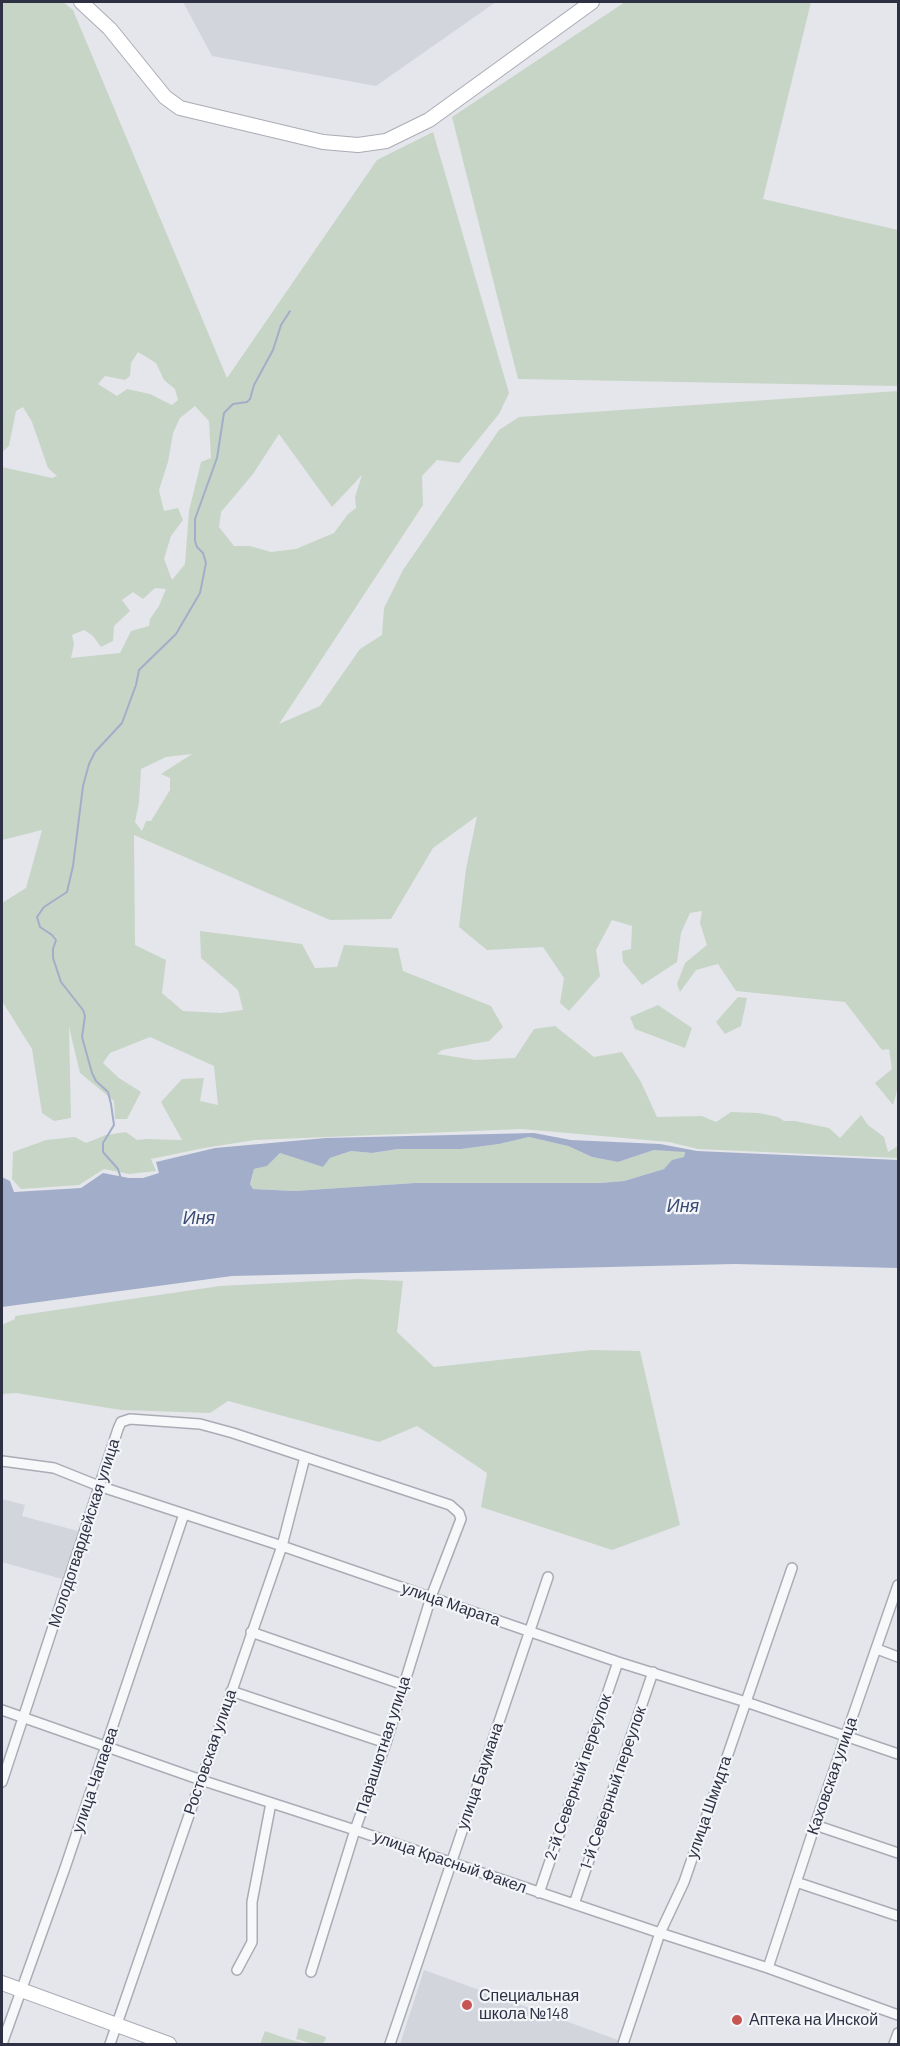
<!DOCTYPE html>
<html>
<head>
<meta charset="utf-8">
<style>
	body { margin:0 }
	#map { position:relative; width:900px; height:2046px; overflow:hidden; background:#e5e6eb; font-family:Barlow,sans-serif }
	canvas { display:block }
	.frame { position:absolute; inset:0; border:3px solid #2d3143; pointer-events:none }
</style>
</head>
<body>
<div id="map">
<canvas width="900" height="2046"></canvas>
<div class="frame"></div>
</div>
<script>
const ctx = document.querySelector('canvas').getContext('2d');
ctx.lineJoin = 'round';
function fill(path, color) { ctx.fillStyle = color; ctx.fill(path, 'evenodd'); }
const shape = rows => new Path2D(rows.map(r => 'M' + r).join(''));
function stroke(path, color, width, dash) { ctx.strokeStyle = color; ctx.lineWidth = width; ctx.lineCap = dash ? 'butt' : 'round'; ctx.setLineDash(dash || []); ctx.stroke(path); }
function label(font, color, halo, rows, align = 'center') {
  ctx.font = font + ' Barlow,sans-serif'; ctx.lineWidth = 4.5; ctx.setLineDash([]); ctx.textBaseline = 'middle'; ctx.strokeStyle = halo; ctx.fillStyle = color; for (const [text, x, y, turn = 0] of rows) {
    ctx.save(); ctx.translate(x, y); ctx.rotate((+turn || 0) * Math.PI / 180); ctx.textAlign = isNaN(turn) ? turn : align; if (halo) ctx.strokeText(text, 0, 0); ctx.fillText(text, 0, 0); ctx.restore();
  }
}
fill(shape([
	[183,2,496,2,376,86,212,56],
	[2,1499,25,1505,22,1516,78,1531,62,1579,2,1562],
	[424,1970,618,2040,617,2044,400,2044]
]), '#d3d5dd');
fill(shape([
	[2,2,63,2,73,10,227,378,377,160,433,132,509,393,499,414,459,463,437,460,422,476,423,505,279,724,320,706,360,649,382,635,384,608,403,570,499,430,519,417,898,391,898,1047,897,1048,898,1052,898,1087,893,1105,875,1083,892,1069,889,1049,882,1050,845,1002,736,991,718,964,696,970,680,992,677,984,685,963,707,945,700,923,702,911,690,913,681,933,677,962,642,985,623,962,622,951,631,949,632,926,612,920,596,950,600,976,569,1011,560,1003,564,978,543,947,487,950,459,927,466,869,477,816,433,848,391,919,330,920,134,835,135,945,166,960,162,993,183,1011,221,1013,243,1010,238,990,201,958,200,931,302,944,315,968,337,967,344,945,398,948,403,971,491,1006,503,1027,489,1041,442,1050,437,1054,475,1060,515,1058,534,1029,555,1026,594,1057,622,1052,641,1082,657,1117,702,1116,716,1122,731,1112,759,1113,778,1117,784,1121,795,1121,829,1128,840,1138,861,1115,868,1125,884,1137,888,1152,898,1146,898,1158,698,1149,669,1142,522,1129,255,1140,204,1148,151,1159,156,1171,129,1174,104,1169,79,1185,21,1189,12,1179,13,1152,46,1140,75,1137,86,1143,106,1135,126,1132,137,1140,146,1139,182,1140,161,1102,182,1079,204,1078,200,1101,218,1105,214,1066,150,1037,110,1053,103,1063,119,1078,141,1092,127,1119,115,1119,114,1101,80,1073,69,1027,71,1118,54,1121,42,1113,32,1049,2,1001,2,903,26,888,42,830,2,840,2,467,52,478,57,476,48,468,32,422,23,407,16,411,9,446,2,452],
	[138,352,156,363,164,380,175,389,178,400,172,405,150,394,127,389,117,396,98,384,105,376,125,380,130,376,131,363],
	[195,406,209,421,211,458,201,462,189,511,185,564,172,580,164,559,171,536,183,520,178,508,164,511,159,490,168,462,173,433,180,418],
	[279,434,332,507,362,475,355,497,356,508,348,514,334,533,296,549,271,552,250,546,234,546,219,527,221,512,253,474],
	[155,588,166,589,159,606,150,619,149,626,131,631,120,653,71,658,74,644,72,635,84,630,93,636,101,647,113,641,114,626,130,611,122,600,133,592,143,599],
	[192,754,161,774,170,778,170,790,151,821,146,821,142,831,135,822,139,803,141,769,166,757],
	[625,2,811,2,763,199,898,230,898,386,518,379,452,117],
	[738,997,747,998,741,1026,725,1034,716,1022],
	[658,1005,692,1028,685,1048,635,1029,630,1017],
	[529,1137,568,1146,592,1157,618,1162,654,1150,685,1151,684,1157,672,1161,664,1169,624,1181,600,1183,415,1183,294,1191,253,1189,250,1184,254,1169,267,1166,280,1153,323,1167,330,1158,351,1151,372,1153,398,1149,461,1149,499,1144],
	[359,1279,403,1281,397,1332,434,1367,591,1350,640,1351,680,1525,612,1550,481,1507,487,1473,417,1426,379,1442,228,1401,210,1413,121,1410,16,1393,2,1394,2,1325,15,1319,15,1316,220,1286],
	[299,2028,326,2037,325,2041,321,2044,313,2044,296,2039],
	[265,2031,288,2039,306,2044,260,2044]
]), '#c7d5c6');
fill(shape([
	[534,1133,571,1140,660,1144,697,1151,898,1160,898,1268,735,1264,232,1276,2,1307,2,1177,10,1181,14,1192,81,1188,103,1173,129,1178,143,1178,159,1173,156,1162,215,1148,326,1138],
	[529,1137,568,1146,592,1157,618,1162,654,1150,685,1152,684,1157,672,1160,664,1169,624,1181,600,1183,415,1183,294,1191,253,1189,250,1184,254,1169,267,1166,280,1153,323,1167,330,1158,351,1151,372,1153,398,1149,461,1149,499,1144]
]), '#a2aec9');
stroke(shape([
	[121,1179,118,1169,103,1152,103,1143,114,1125,111,1104,108,1092,96,1081,92,1073,82,1037,85,1016,83,1010,61,982,53,958,53,949,56,940,52,935,40,927,37,917,44,907,67,892,73,866,83,786,89,764,95,752,122,723,136,685,139,670,176,634,200,593,206,563,203,553,197,547,195,541,195,519,217,458,224,413,233,404,247,402,250,399,254,385,273,350,281,325,290,311]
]), '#a2aec9', 2);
const street = shape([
	[2,1461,54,1468,99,1486,282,1546,618,1662,746,1702,898,1754],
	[251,1632,404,1685],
	[877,1649,898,1657],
	[231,1691,386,1743],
	[2,1710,201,1780,355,1830,660,1933,768,1968,898,2015],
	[2,1782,118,1429,121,1422,130,1419,200,1424,233,1433,450,1505,459,1513,461,1519,431,1597,386,1743,355,1830,311,1972],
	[815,1825,898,1853],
	[796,1882,898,1916],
	[539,1893,618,1662],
	[574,1904,653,1672],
	[768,1968,815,1825,898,1585],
	[237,1970,252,1942,252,1902,271,1803],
	[2,2044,65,1868,184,1514],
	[110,2044,282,1546,305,1457],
	[390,2044,548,1577],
	[623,2044,660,1933,684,1882,792,1568],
	[894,2044,898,2033]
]);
const secondary = shape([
	[81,2,110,29,165,97,180,108,323,142,358,145,386,141,429,120,592,2],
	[2,1983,169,2044]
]);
stroke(street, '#aaacb5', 12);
stroke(secondary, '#aaacb5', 16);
stroke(street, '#f7f8fa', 9);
stroke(secondary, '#fff', 14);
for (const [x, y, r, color] of [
	[467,2005,6,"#c75553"],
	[737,2020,6,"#c75553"]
]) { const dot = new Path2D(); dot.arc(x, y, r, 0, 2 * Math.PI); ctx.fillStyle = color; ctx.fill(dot); stroke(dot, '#f4f5f9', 2); }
label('16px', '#2d3143', '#f4f5f9', [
	["Молодогвардейская улица",84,1533,-72],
	["улица Марата",451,1604,19],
	["Парашютная улица",383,1745,-72],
	["Ростовская улица",210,1752,-71],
	["улица Баумана",480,1776,-71],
	["Каховская улица",832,1776,-71],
	["2-й Северный переулок",578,1777,-71],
	["улица Чапаева",95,1780,-71],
	["1-й Северный переулок",613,1788,-71],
	["улица Шмидта",709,1807,-71],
	["улица Красный Факел",450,1862,19]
]);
label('16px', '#2d3143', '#f4f5f9', [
	["Специальная",479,1996],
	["школа №148",479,2014],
	["Аптека на Инской",749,2020]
], 'left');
label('italic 18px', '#394a75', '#f4f5f9', [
	["Иня",683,1206],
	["Иня",199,1218]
]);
</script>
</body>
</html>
